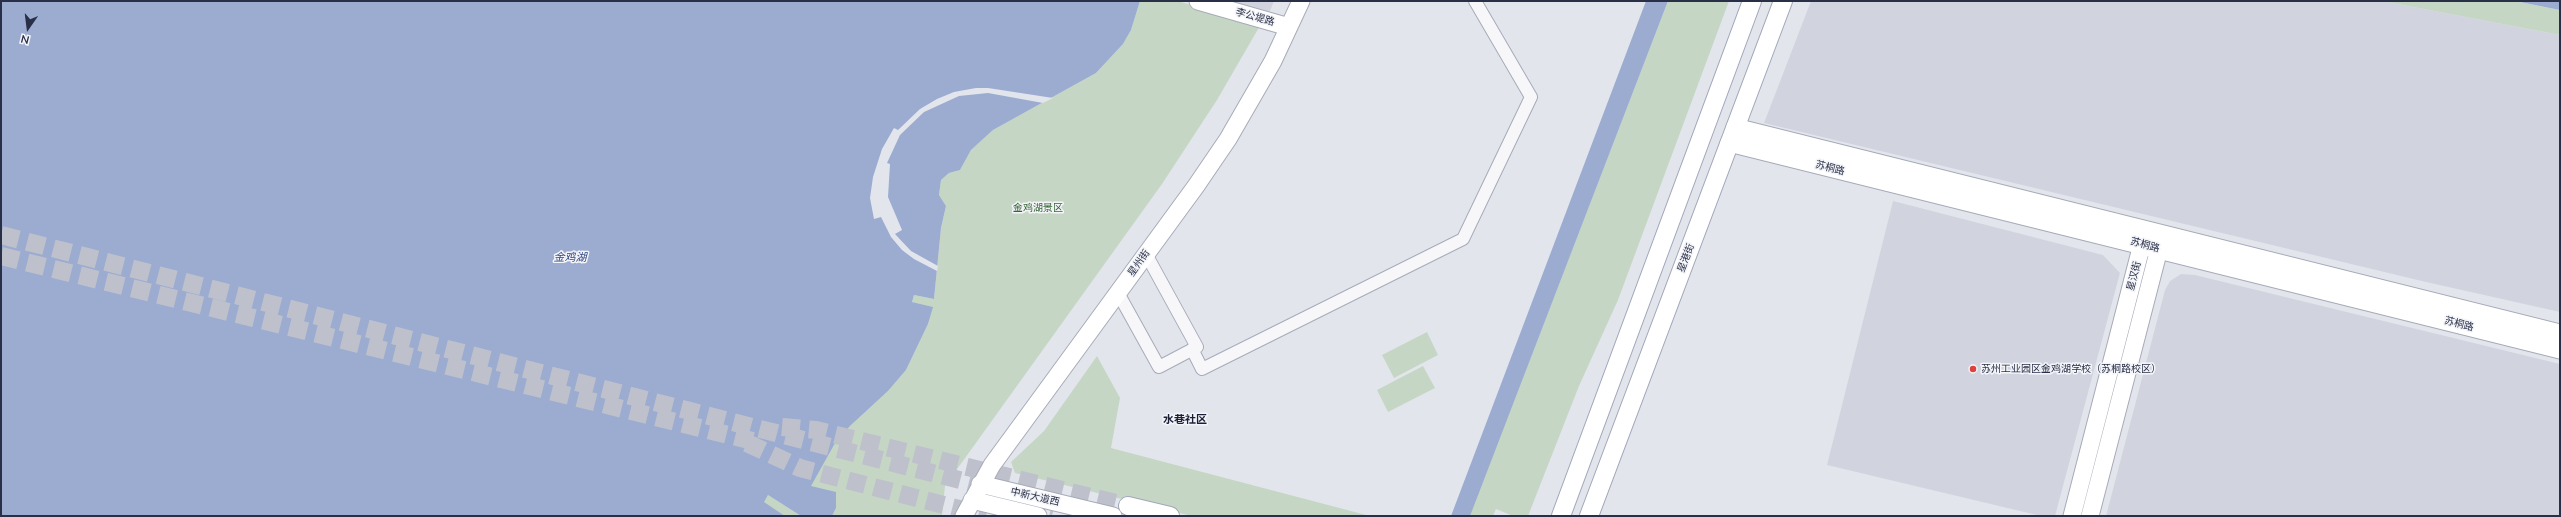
<!DOCTYPE html>
<html>
<head>
<meta charset="utf-8">
<style>
	body { margin:0 }
	#map { position:relative; width:2561px; height:517px; overflow:hidden; background:#e3e5ed; font-family:Mulish,sans-serif }
	canvas { display:block }
	.frame { position:absolute; inset:0; border:2px solid #292f47; pointer-events:none }
	.north { position:absolute; left:8px; top:8px; width:40px; height:40px; -webkit-text-stroke:3px #f4f5f9; paint-order:stroke; rotate:194deg; font-size:11px; font-weight:700; line-height:16px; text-align:center; color:#292f47 }
	.north::after { content:''; display:block; margin:auto; width:14px; height:18px; background:#292f47; clip-path:polygon(50% 0,100% 100%,50% 72%,0 100%) }
</style>
</head>
<body>
<div id="map">
<canvas width="2561" height="517"></canvas>
<div class="frame"></div>
<div class="north">N</div>
</div>
<script>
const ctx = document.querySelector('canvas').getContext('2d');
ctx.lineJoin = 'round';
function fill(path, color) { ctx.fillStyle = color; ctx.fill(path, 'evenodd'); }
const shape = rows => new Path2D(rows.map(r => 'M' + r).join(''));
function stroke(path, color, width, dash) { ctx.strokeStyle = color; ctx.lineWidth = width; ctx.lineCap = dash ? 'butt' : 'round'; ctx.setLineDash(dash || []); ctx.stroke(path); }
function label(font, color, halo, rows, align = 'center') {
  ctx.font = font + ' Mulish,"Noto Sans SC",sans-serif'; ctx.lineWidth = 3; ctx.setLineDash([]); ctx.textBaseline = 'middle'; ctx.strokeStyle = halo; ctx.fillStyle = color; for (const [text, x, y, turn = 0] of rows) {
    ctx.save(); ctx.translate(x, y); ctx.rotate((+turn || 0) * Math.PI / 180); ctx.textAlign = isNaN(turn) ? turn : align; if (halo) ctx.strokeText(text, 0, 0); ctx.fillText(text, 0, 0); ctx.restore();
  }
}
fill(shape([
	[1221,1,1274,1,1268,16],
	[1811,1,2382,1,2560,35,2560,312,2426,282,1764,123],
	[1893,201,2103,255,2120,273,2055,516,2041,516,1827,465],
	[2181,274,2195,275,2560,364,2560,516,2106,516,2165,290,2170,281]
]), '#d1d4df');
fill(shape([
	[1140,1,1177,1,1261,24,1217,100,1162,184,945,486,942,516,832,516,836,508,810,486,834,445,850,426,888,391,906,370,928,324,932,307,912,302,914,295,934,299,941,228,946,206,939,195,941,180,949,173,960,170,971,150,993,130,1096,73,1123,44,1131,30],
	[1668,1,1729,1,1618,300,1579,386,1528,516,1513,516,1496,509,1493,516,1451,516,1505,424],
	[2382,1,2515,1,2560,10,2560,35],
	[1427,332,1438,355,1394,378,1382,355],
	[1097,356,1120,398,1111,448,1370,516,1192,516,1015,473,1011,462,1044,431],
	[1423,366,1435,388,1388,412,1377,390],
	[768,495,801,516,785,516,763,502]
]), '#c5d7c4');
fill(shape([
	[1,1,1140,1,1131,30,1123,44,1096,73,993,130,971,150,960,170,949,173,941,180,939,195,946,206,941,228,934,299,914,295,912,302,933,307,928,324,906,370,888,391,850,426,834,445,811,486,836,492,836,508,832,516,801,516,768,495,764,502,785,516,1,516],
	[1646,1,1668,1,1470,516,1451,516],
	[2515,1,2560,1,2560,10]
]), '#9bacd0');
fill(shape([
	[976,88,988,88,1053,98,1043,103,988,93,959,96,924,112,900,135,887,163,890,164,888,197,902,230,895,234,911,251,938,266,937,271,914,259,902,250,891,237,881,217,874,219,870,198,873,177,882,149,894,128,898,130,920,109,937,99,954,92]
]), '#e3e5ed');
stroke(shape([
	[1,235,995,489],
	[1,256,761,443],
	[782,427,816,430,1128,506],
	[747,443,800,468,986,516],
	[1023,509,1052,516]
]), '#bec1cc', 18, [18, 9]);
const street = shape([
	[1118,293,1159,367,1197,347,1146,254],
	[1192,349,1202,369,1463,239,1531,97,1475,1]
]);
const secondary = shape([
	[1198,1,1289,27],
	[1735,127,2560,333],
	[1729,143,2560,350],
	[980,484,1113,516],
	[972,500,1038,516],
	[964,516,992,465,1196,186,1228,139,1273,61,1301,1],
	[2072,516,2142,244,2150,236],
	[2090,516,2159,249,2156,238]
]);
const primary = shape([
	[1128,506,1170,516],
	[1561,516,1752,1],
	[1589,516,1783,1]
]);
stroke(street, '#a7abb8', 14);
stroke(secondary, '#a7abb8', 19);
stroke(primary, '#a1a7ba', 20);
stroke(street, '#f7f7fa', 12);
stroke(secondary, '#fff', 17);
stroke(primary, '#fff', 18);
for (const [x, y, r, color] of [
	[1973,369,4,"#dc413e"]
]) { const dot = new Path2D(); dot.arc(x, y, r, 0, 2 * Math.PI); ctx.fillStyle = color; ctx.fill(dot); stroke(dot, '#f4f5f9', 1.5); }
label('10px', '#292f47', '#f4f5f9', [
	["李公堤路",1255,17,16],
	["苏桐路",1830,168,14],
	["苏桐路",2145,245,15],
	["星港街",1686,258,-69],
	["星州街",1139,263,-55],
	["星汉街",2134,276,-76],
	["苏桐路",2459,324,14],
	["中新大道西",1035,497,13]
]);
label('10px', '#366435', '#f4f5f9', [
	["金鸡湖景区",1038,208]
]);
label('10px', '#292f47', '#f4f5f9', [
	["苏州工业园区金鸡湖学校（苏桐路校区）",1981,369]
], 'left');
label('italic 11px', '#2e4580', '#f4f5f9', [
	["金鸡湖",570,258]
]);
label('bold 11px', '#1b2038', '#f4f5f9', [
	["水巷社区",1185,420]
]);
</script>
</body>
</html>
